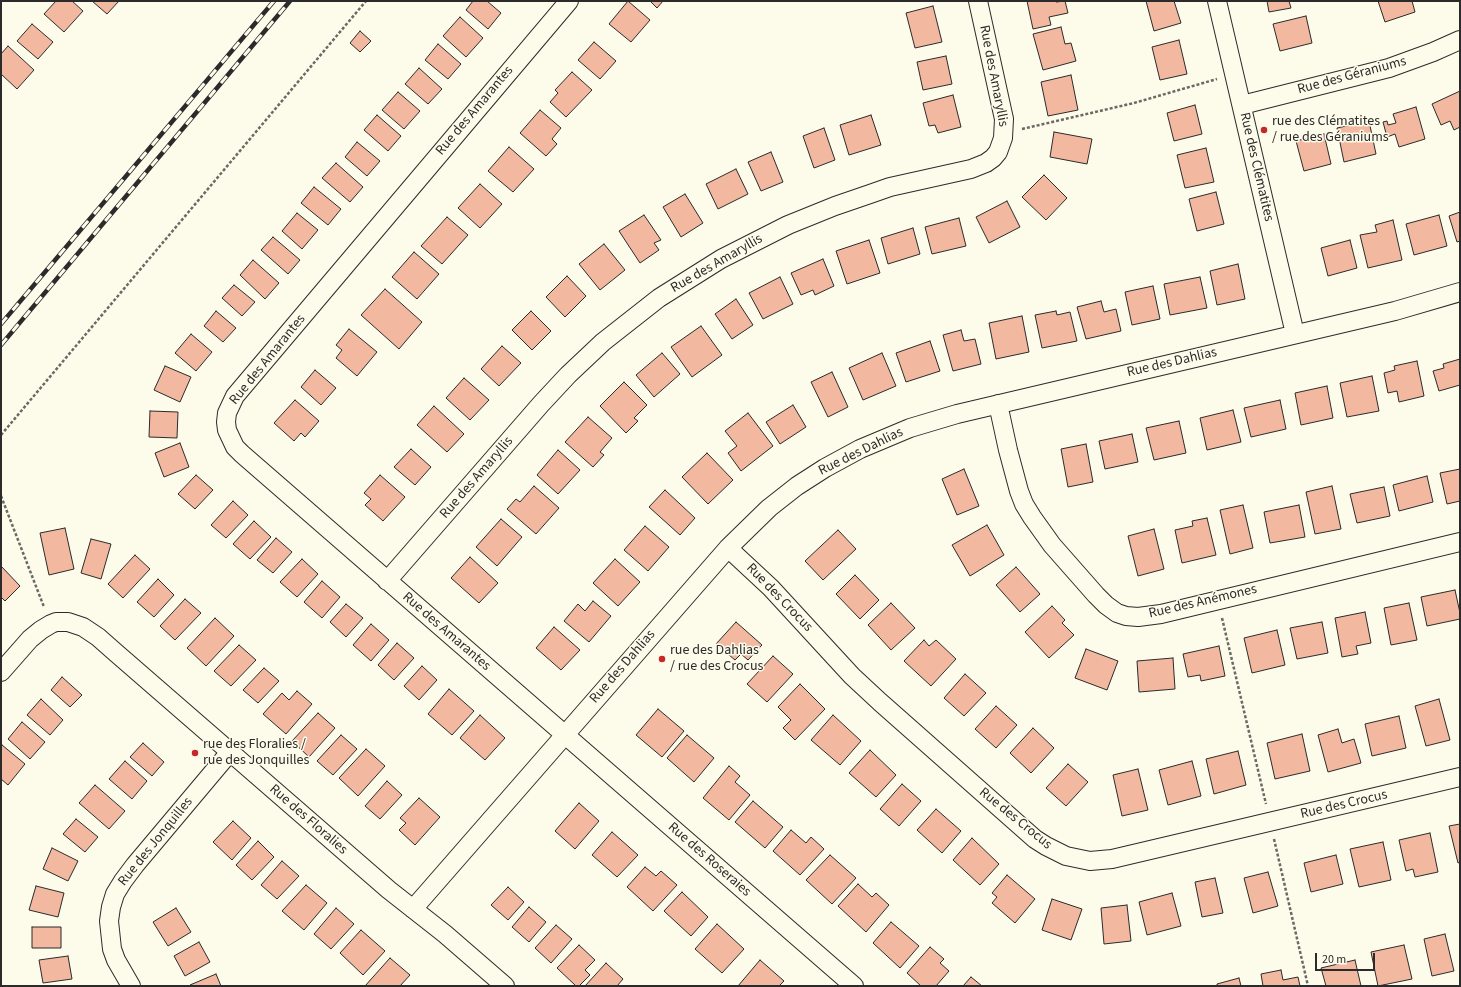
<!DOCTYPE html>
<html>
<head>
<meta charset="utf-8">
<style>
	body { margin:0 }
	#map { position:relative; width:1461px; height:987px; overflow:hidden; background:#fdfbea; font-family:"Source Sans 3",sans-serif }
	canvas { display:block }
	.frame { position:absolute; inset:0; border:2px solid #2b2b2b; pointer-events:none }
	.scale { position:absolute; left:1315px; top:953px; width:60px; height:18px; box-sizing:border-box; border:2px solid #2b2b2b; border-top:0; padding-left:5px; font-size:12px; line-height:14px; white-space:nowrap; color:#2b2b2b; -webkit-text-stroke:3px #fdfbea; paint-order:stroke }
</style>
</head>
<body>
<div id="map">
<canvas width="1461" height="987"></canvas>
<div class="frame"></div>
<div class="scale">20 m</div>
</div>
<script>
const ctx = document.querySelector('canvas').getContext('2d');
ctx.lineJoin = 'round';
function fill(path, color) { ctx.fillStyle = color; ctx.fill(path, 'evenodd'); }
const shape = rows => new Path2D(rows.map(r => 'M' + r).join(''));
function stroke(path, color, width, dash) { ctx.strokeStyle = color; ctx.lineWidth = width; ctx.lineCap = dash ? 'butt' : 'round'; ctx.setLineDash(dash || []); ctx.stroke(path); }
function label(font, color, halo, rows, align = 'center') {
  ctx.font = font + ' "Source Sans 3",sans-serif'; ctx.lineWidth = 3; ctx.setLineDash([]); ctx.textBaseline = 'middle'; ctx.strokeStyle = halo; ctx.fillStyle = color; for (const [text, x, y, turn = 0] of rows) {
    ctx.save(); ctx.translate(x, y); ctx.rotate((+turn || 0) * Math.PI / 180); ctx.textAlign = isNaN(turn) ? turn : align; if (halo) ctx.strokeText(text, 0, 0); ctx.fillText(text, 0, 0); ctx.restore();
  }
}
const building = shape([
	[56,1,72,1,83,11,64,32,44,14,56,1],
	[92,1,119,1,107,14,92,1],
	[473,1,487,1,501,13,488,29,466,10,473,1],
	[628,1,650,20,631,42,609,24,628,1],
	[650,1,663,1,657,8,650,1],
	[1027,1,1055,1,1056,2,1065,1,1068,13,1049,17,1051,25,1033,29,1027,1],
	[1146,1,1174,1,1181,23,1154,31,1146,1],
	[1267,1,1289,1,1291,8,1269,12,1267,1],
	[1378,1,1412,1,1415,12,1385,22,1378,1],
	[933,6,942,42,915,48,906,13,933,6],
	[1306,16,1312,43,1280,51,1273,24,1306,16],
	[460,17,483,38,466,57,443,36,460,17],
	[32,24,53,42,38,59,17,41,32,24],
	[1061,27,1065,44,1071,43,1076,61,1043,70,1033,34,1061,27],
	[360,31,371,41,360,52,350,43,360,31],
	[1179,40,1187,74,1160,80,1152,47,1179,40],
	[594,42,616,61,600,79,578,60,594,42],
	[438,44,461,64,448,79,425,60,438,44],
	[8,46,34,70,17,89,1,74,1,54,8,46],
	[946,56,952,84,923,90,917,62,946,56],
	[419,68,442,89,428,104,405,84,419,68],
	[572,72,592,90,566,117,550,102,558,93,555,90,572,72],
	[1071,75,1078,110,1048,116,1041,82,1071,75],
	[1460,91,1460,127,1454,130,1450,121,1441,125,1432,104,1460,91],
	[398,92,420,111,404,129,382,110,398,92],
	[953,95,961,127,938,133,935,125,929,126,923,103,953,95],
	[1195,105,1202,134,1174,141,1167,113,1195,105],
	[1416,107,1425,139,1399,147,1395,134,1387,137,1383,122,1387,121,1388,125,1396,123,1393,114,1416,107],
	[540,110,561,128,552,139,557,144,546,156,520,133,540,110],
	[377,115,401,136,388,151,364,130,377,115],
	[871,115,881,145,849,155,840,125,871,115],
	[1369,121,1376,154,1344,162,1337,128,1369,121],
	[824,128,835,160,814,168,803,136,824,128],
	[1054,132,1092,139,1087,164,1050,157,1054,132],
	[1324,134,1331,164,1304,171,1296,141,1324,134],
	[357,142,380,161,367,176,345,157,357,142],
	[509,147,534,169,513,192,488,171,509,147],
	[1206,148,1214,182,1185,188,1177,155,1206,148],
	[771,152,783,182,761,191,748,162,771,152],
	[336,163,363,187,350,202,322,178,336,163],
	[736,169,748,194,718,209,706,184,736,169],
	[1044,175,1067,198,1046,220,1022,197,1044,175],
	[480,184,502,204,480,228,458,208,480,184],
	[314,187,341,209,328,225,301,203,314,187],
	[1216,192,1224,224,1197,231,1189,199,1216,192],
	[685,194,703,223,681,237,663,207,685,194],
	[1007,201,1020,227,989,243,976,217,1007,201],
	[1460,212,1460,241,1457,242,1449,216,1460,212],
	[297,213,318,230,302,249,282,231,297,213],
	[644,215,661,240,654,243,659,250,640,263,619,231,644,215],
	[1439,215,1447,246,1414,255,1406,224,1439,215],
	[447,217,468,235,442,264,421,246,447,217],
	[959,218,966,246,932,254,925,227,959,218],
	[1393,220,1402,260,1368,268,1360,235,1377,232,1375,225,1393,220],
	[913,228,920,254,888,264,881,238,913,228],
	[273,237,300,260,288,274,261,250,273,237],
	[869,240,880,273,847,284,836,251,869,240],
	[1350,240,1357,268,1328,276,1321,248,1350,240],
	[604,244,625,270,600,290,579,264,604,244],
	[414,252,439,274,417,299,392,277,414,252],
	[823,259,834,286,815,295,813,290,801,295,791,273,823,259],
	[253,260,279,283,265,299,240,275,253,260],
	[1238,264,1245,299,1217,305,1210,271,1238,264],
	[567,276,586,296,565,317,546,297,567,276],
	[780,277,793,304,763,319,749,293,780,277],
	[1200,277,1207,308,1170,315,1164,284,1200,277],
	[234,285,255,302,242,316,222,298,234,285],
	[1153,286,1160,319,1132,325,1125,292,1153,286],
	[385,289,422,322,399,349,361,315,385,289],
	[736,299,753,325,732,339,715,314,736,299],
	[1101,301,1104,312,1116,309,1121,331,1086,339,1077,307,1101,301],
	[216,311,236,328,223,342,204,326,216,311],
	[531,311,551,331,532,350,512,330,531,311],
	[1056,311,1057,315,1070,312,1077,341,1042,348,1035,315,1056,311],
	[1022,316,1029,352,996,359,989,323,1022,316],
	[701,326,722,355,692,377,671,347,701,326],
	[349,329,377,352,357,376,336,358,342,350,336,345,349,329],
	[961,330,964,341,975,339,981,364,953,371,943,335,961,330],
	[191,334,212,352,196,371,175,353,191,334],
	[930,341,940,371,906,382,896,353,930,341],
	[502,346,521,363,499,386,481,369,502,346],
	[662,353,680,374,654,397,636,375,662,353],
	[882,353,896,386,863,400,849,368,882,353],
	[1460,359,1460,385,1439,391,1433,371,1444,368,1443,364,1460,359],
	[1417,361,1424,396,1399,402,1397,391,1388,393,1384,373,1395,370,1394,366,1417,361],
	[165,366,191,377,180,402,154,390,165,366],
	[315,370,336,388,321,405,301,387,315,370],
	[832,372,848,407,828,417,811,382,832,372],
	[1372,376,1379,411,1347,417,1340,383,1372,376],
	[464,378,489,400,470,420,446,398,464,378],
	[624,382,647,405,634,418,638,421,626,433,600,406,624,382],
	[1327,386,1333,418,1301,425,1295,393,1327,386],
	[295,400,319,421,305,437,301,433,294,441,274,423,295,400],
	[1280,400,1286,429,1251,437,1244,408,1280,400],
	[793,405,806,427,780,444,766,422,793,405],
	[434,406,464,434,447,452,417,425,434,406],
	[1233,410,1241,442,1207,450,1200,418,1233,410],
	[150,411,178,412,177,438,149,437,150,411],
	[748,413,773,446,741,471,728,453,737,446,725,431,748,413],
	[588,417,612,438,600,452,604,455,593,467,565,442,588,417],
	[1179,421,1186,453,1154,460,1146,428,1179,421],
	[1132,434,1138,462,1105,469,1099,441,1132,434],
	[180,443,189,467,164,477,155,453,180,443],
	[1086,444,1093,482,1068,487,1061,449,1086,444],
	[411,449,431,467,415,485,394,467,411,449],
	[558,450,580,470,558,494,537,475,558,450],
	[707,453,733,480,708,504,682,477,707,453],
	[964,469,979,506,957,515,942,479,964,469],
	[1460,469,1460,501,1447,504,1440,473,1460,469],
	[196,475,213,490,195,509,178,494,196,475],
	[380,475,405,497,383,521,365,505,371,499,364,493,380,475],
	[1427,476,1433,502,1399,511,1393,485,1427,476],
	[534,486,559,508,536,534,507,509,516,499,520,502,534,486],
	[1332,486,1341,529,1315,534,1306,492,1332,486],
	[1384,487,1390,516,1357,523,1350,494,1384,487],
	[665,490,695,518,680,535,649,507,665,490],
	[233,501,248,515,226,538,211,525,233,501],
	[1243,505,1253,548,1230,554,1220,510,1243,505],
	[1299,505,1305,537,1270,543,1264,512,1299,505],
	[1207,518,1216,555,1182,563,1175,530,1193,526,1192,521,1207,518],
	[501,519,522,537,497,566,476,547,501,519],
	[254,521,271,537,250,559,233,544,254,521],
	[987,525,1004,555,970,576,952,545,987,525],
	[645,526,669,547,648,571,624,550,645,526],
	[65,528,74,569,49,575,40,533,65,528],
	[1154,529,1164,569,1138,576,1128,536,1154,529],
	[838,530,856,549,823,580,805,561,838,530],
	[276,538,292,552,273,573,257,560,276,538],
	[91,539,111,544,101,579,81,573,91,539],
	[135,555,150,569,123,598,108,584,135,555],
	[470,557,498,583,479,603,451,578,470,557],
	[302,559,318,574,297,597,280,582,302,559],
	[615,559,640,582,618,606,593,583,615,559],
	[1,566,20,586,5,601,1,597,1,566],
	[1016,567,1040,594,1020,612,996,585,1016,567],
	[855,575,879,600,860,619,836,594,855,575],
	[158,579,174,595,154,617,137,602,158,579],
	[322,581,340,597,322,618,304,602,322,581],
	[1455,590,1460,613,1460,619,1427,626,1421,597,1455,590],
	[185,599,201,613,175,640,160,626,185,599],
	[593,601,611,616,589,642,564,621,578,604,585,611,593,601],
	[891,603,915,628,891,650,868,625,891,603],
	[1409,603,1417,640,1391,645,1384,608,1409,603],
	[346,604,363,618,346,637,330,622,346,604],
	[1052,606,1065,620,1062,623,1074,635,1049,658,1025,632,1052,606],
	[1365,612,1371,643,1356,646,1358,654,1342,657,1335,618,1365,612],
	[215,618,234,636,206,666,187,648,215,618],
	[736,622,762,645,748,660,741,654,735,660,716,644,736,622],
	[1322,622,1328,653,1297,659,1290,628,1322,622],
	[371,624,389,640,371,661,353,645,371,624],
	[554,627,580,650,561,670,536,648,554,627],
	[1277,630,1285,665,1252,673,1244,638,1277,630],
	[924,640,929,646,936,640,956,659,931,686,904,661,924,640],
	[397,643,414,658,394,680,378,665,397,643],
	[239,645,256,660,231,686,214,671,239,645],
	[1219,646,1225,676,1201,681,1200,675,1188,677,1183,654,1219,646],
	[1086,649,1118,661,1107,690,1075,678,1086,649],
	[773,656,793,674,767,702,747,684,773,656],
	[1173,658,1175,689,1139,692,1137,661,1173,658],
	[422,666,437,680,419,700,404,686,422,666],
	[264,668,279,681,258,703,243,690,264,668],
	[965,674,986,693,964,716,944,698,965,674],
	[62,677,82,695,70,707,51,690,62,677],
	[800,684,825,709,795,740,783,728,791,720,778,707,800,684],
	[449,689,474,711,452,735,428,714,449,689],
	[297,691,312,704,286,734,263,714,282,693,289,700,297,691],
	[41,699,63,720,50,735,27,715,41,699],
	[1439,699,1450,740,1426,746,1415,706,1439,699],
	[996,706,1017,725,996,748,975,729,996,706],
	[658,709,684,731,662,757,636,735,658,709],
	[318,713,335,728,309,757,292,741,318,713],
	[480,715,505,738,485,760,460,738,480,715],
	[833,715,861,741,840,765,811,740,833,715],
	[1399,716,1406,748,1372,756,1365,724,1399,716],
	[22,722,45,742,30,759,8,739,22,722],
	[1033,728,1054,748,1031,773,1010,753,1033,728],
	[1338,729,1342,743,1354,739,1361,763,1328,772,1318,735,1338,729],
	[1302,734,1310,771,1275,779,1267,743,1302,734],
	[341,735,357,749,333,775,317,761,341,735],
	[687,735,714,758,694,782,667,758,687,735],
	[143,743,164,762,152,776,130,757,143,743],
	[2,745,25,764,8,785,1,779,1,746,2,745],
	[366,749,385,766,358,796,339,778,366,749],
	[870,750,896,775,876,797,849,773,870,750],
	[1238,751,1246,785,1214,794,1206,759,1238,751],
	[125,761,147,781,132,799,109,779,125,761],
	[1192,761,1201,796,1168,805,1159,770,1192,761],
	[1068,764,1088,782,1066,806,1046,788,1068,764],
	[729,766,740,776,735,782,750,795,729,820,703,798,729,766],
	[1138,769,1148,810,1122,816,1113,775,1138,769],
	[387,781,402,795,380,819,365,806,387,781],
	[902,784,921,801,899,826,880,809,902,784],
	[95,785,125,811,109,829,79,803,95,785],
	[419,798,440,817,415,845,399,830,406,823,400,818,419,798],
	[753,801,783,827,765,848,735,822,753,801],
	[579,803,599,821,575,849,555,831,579,803],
	[936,809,961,831,942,853,917,830,936,809],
	[76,819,98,837,85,852,63,834,76,819],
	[233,821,251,838,232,860,213,842,233,821],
	[1460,824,1460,862,1458,863,1449,826,1460,824],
	[791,830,806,843,811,837,824,849,800,875,773,851,791,830],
	[612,832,638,855,617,877,592,855,612,832],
	[1430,833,1438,872,1415,877,1413,869,1406,871,1399,840,1430,833],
	[972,838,999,864,980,885,953,860,972,838],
	[258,841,274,857,252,880,236,865,258,841],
	[1383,842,1391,880,1359,887,1350,849,1383,842],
	[52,848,78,861,68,881,43,869,52,848],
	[830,855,856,878,832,904,806,880,830,855],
	[1336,855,1343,884,1311,892,1304,863,1336,855],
	[282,861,299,876,277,899,261,885,282,861],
	[645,867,656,876,661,871,677,885,653,911,627,887,645,867],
	[1268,872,1278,906,1253,913,1244,878,1268,872],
	[1007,875,1035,899,1015,923,992,903,997,897,992,893,1007,875],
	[1215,878,1223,913,1202,917,1195,882,1215,878],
	[858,884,872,897,876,893,889,905,866,932,838,906,858,884],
	[306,885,327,903,304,930,282,911,306,885],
	[36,886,64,893,58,917,29,910,36,886],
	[508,887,524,902,508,920,491,905,508,887],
	[682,892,708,917,691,936,664,911,682,892],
	[1172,893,1181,926,1147,935,1139,902,1172,893],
	[1052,899,1082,909,1071,940,1042,930,1052,899],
	[1127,905,1131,941,1104,944,1101,908,1127,905],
	[529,907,546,922,529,942,512,927,529,907],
	[176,908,191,932,168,946,153,922,176,908],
	[336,908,354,924,331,949,314,934,336,908],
	[891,922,919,946,900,968,873,943,891,922],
	[717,924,744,949,722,973,695,949,717,924],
	[556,925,572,939,551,963,535,948,556,925],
	[32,927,61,927,61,948,32,948,32,927],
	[361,930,385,951,363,975,340,953,361,930],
	[1445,934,1454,971,1432,976,1424,939,1445,934],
	[199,942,210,962,185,976,174,956,199,942],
	[579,945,595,960,585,970,590,975,579,986,576,986,557,968,579,945],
	[1404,945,1412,979,1378,986,1371,952,1404,945],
	[930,947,944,959,940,963,949,971,936,986,921,986,907,973,930,947],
	[68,956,72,979,43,983,39,960,68,956],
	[390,958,410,975,400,986,365,986,390,958],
	[760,960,784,981,779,986,738,986,760,960],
	[1355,960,1361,986,1326,986,1321,968,1355,960],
	[606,963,623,979,617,986,585,986,606,963],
	[1281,970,1283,980,1298,977,1300,986,1263,986,1261,974,1281,970],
	[216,974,221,986,191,986,190,985,216,974],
	[971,977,982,986,963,986,971,977],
	[1239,978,1241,986,1217,986,1217,984,1239,978]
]);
fill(building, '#f2b8a0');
stroke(building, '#2b2b2b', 1);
const street = shape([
	[569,1,235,396,227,413,226,422,227,430,235,447,242,454,854,986],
	[1217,1,1295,334],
	[1242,105,1389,68,1433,52,1460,40],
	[998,404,1008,450,1019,491,1024,504,1032,517,1052,545,1096,595,1106,605,1117,613,1126,616,1138,617,1161,614,1460,542],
	[728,548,771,588,852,676,880,702,1035,839,1046,846,1066,856,1090,861,1112,859,1460,777],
	[387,581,541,404,568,375,603,342,659,298,721,259,788,225,835,206,870,194,890,187,971,169,986,163,993,158,998,152,1003,138,1004,119,978,1],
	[1,672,30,639,41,630,51,624,56,622,68,622,83,627,98,637,115,652,389,890,445,934,505,986],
	[413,909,728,548,769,508,797,486,825,468,860,449,910,428,957,414,1395,311,1460,292],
	[131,986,116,960,112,949,109,921,111,907,115,894,123,881,135,865,230,752]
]);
stroke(street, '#2b2b2b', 20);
stroke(shape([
	[1022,129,1134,103,1217,79],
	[1,435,366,1],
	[1,496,44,607],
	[1222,618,1266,804],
	[1274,839,1308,986]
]), '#6a6964', 2.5, [3, 2]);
stroke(street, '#fdfbea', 18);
const rail = shape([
	[1,324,274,1],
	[1,345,290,1]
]);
stroke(rail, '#2b2b2b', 4.5);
stroke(rail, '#fdfbea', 3, [9]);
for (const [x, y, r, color] of [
	[1264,130,4,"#c62828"],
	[662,659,4,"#c62828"],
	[195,753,4,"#c62828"]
]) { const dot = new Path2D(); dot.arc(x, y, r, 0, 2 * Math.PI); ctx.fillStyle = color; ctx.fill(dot); stroke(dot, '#fdfbea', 1.5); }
label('14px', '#2b2b2b', '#fdfbea', [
	["Rue des Amaryllis",993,76,79],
	["Rue des Géraniums",1352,76,-15],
	["Rue des Amarantes",475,111,-50],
	["Rue des Clématites",1256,167,77],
	["Rue des Amaryllis",717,264,-30],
	["Rue des Amarantes",268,360,-51],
	["Rue des Dahlias",1172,363,-13],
	["Rue des Dahlias",861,452,-26],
	["Rue des Amaryllis",477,478,-49],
	["Rue des Crocus",779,598,46],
	["Rue des Anémones",1203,602,-13],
	["Rue des Amarantes",446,632,41],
	["Rue des Dahlias",623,667,-49],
	["Rue des Crocus",1344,805,-13],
	["Rue des Crocus",1015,819,39],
	["Rue des Floralies",308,820,41],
	["Rue des Jonquilles",156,842,-51],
	["Rue des Roseraies",709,860,41]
]);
label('14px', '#2b2b2b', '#fdfbea', [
	["rue des Clématites",1272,122],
	["/ rue des Géraniums",1272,138],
	["rue des Dahlias",670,651],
	["/ rue des Crocus",670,667],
	["rue des Floralies /",203,745],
	["rue des Jonquilles",203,761]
], 'left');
</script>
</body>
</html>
